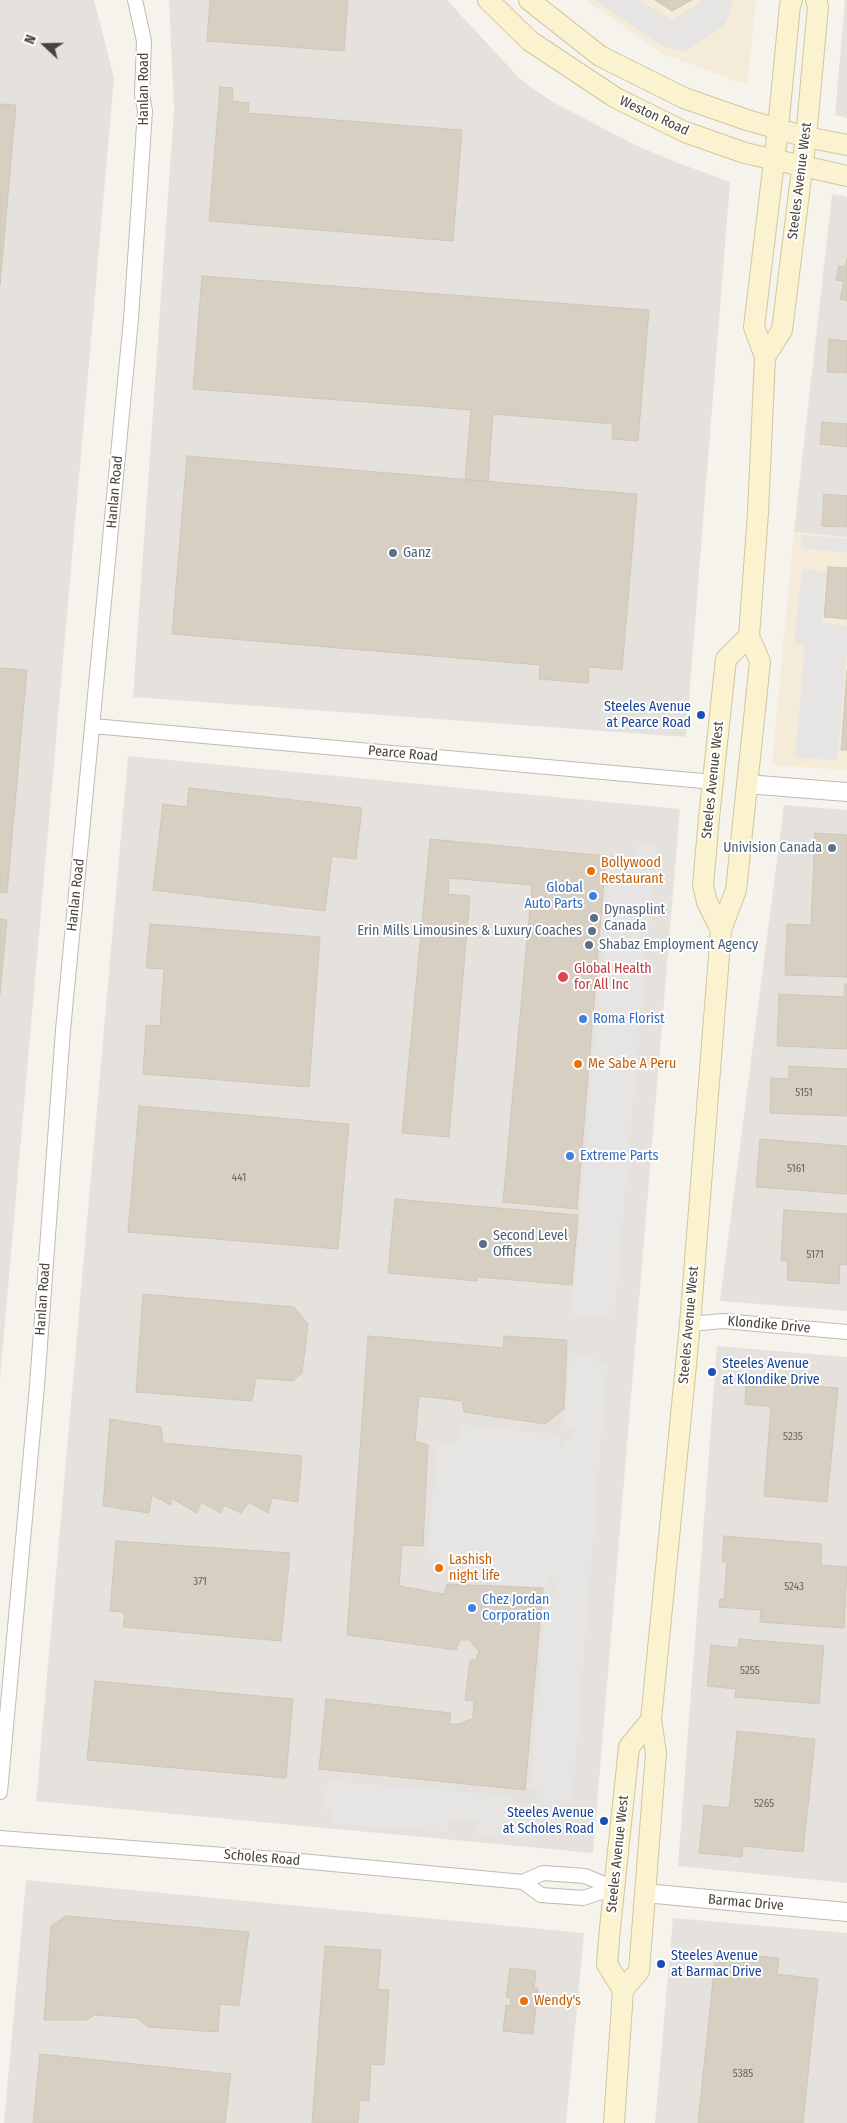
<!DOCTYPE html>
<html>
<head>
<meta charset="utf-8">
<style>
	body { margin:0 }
	#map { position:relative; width:847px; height:2123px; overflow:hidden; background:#f5f3ec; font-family:"Fira Sans Condensed",sans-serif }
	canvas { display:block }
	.north { position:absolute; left:20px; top:20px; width:50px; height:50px; -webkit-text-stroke:4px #fff; paint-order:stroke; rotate:291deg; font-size:14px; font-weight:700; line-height:20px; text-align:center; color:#49443a }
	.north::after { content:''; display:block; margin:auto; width:18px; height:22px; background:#49443a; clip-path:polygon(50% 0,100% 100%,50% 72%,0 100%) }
</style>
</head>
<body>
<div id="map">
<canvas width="847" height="2123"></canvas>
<div class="north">N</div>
</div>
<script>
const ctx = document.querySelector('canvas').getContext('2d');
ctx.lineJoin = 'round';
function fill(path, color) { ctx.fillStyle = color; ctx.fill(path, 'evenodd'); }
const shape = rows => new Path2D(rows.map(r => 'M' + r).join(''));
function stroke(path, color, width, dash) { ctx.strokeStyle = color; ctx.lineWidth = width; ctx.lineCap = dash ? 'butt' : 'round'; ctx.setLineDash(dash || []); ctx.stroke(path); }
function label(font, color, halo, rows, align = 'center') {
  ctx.font = font + ' "Fira Sans Condensed",sans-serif'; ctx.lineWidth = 4; ctx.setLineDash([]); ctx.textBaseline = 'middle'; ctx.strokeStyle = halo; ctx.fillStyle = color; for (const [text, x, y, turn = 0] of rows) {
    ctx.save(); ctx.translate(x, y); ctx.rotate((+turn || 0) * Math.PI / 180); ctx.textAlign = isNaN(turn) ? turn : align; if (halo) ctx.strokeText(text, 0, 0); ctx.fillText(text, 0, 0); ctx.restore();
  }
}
fill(shape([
	[585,0,756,0,747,85,664,54],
	[794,532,847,537,847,770,772,765]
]), '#f4ebd9');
fill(shape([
	[0,0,94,0,114,78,0,1379],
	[169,0,447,0,520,79,551,101,633,144,673,161,730,182,686,737,133,697,174,110],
	[845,0,847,0,847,118,835,115],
	[832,194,847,197,847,537,794,532],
	[128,756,680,809,593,1853,36,1801],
	[784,805,847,810,847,1311,720,1301],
	[717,1346,847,1357,847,1883,678,1866],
	[26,1880,584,1933,566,2123,4,2123],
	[673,1918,847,1933,847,2123,655,2123]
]), '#e5e2dd');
fill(shape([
	[595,0,640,0,672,21,703,0,732,0,731,11,725,25,683,52,660,45],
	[803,535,847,539,847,553,801,548],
	[802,569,826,572,822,623,847,626,847,653,837,760,795,758,805,645,794,644],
	[635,843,656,845,614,1318,571,1314,610,863,633,865],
	[570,1353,595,1355,595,1364,607,1364,572,1805,558,1806,567,1819,552,1831,542,1814,533,1819,531,1839,477,1835,478,1820,449,1818,447,1832,332,1823,332,1811,323,1810,328,1781,513,1796,513,1808,529,1805,543,1790,530,1788,546,1597,559,1598,558,1583,549,1576,547,1588,448,1579,449,1568,439,1559,428,1556,437,1445,449,1446,460,1437,460,1425,560,1435,560,1448,578,1430,563,1427]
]), '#e7e5e3');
const building = shape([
	[210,0,348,0,344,51,207,41,210,0],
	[655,0,692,0,672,11,655,0],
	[220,87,233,88,232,101,249,103,248,113,462,130,453,241,209,221,220,87],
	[0,104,16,105,0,285,0,104],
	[847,258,847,301,840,299,844,281,836,280,839,266,845,267,847,258],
	[202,276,649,310,638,441,612,439,613,424,493,414,488,481,465,480,471,410,193,389,202,276],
	[829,339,847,341,847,373,827,372,829,339],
	[822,422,847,424,847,447,820,444,822,422],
	[187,456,637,494,622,670,589,667,588,683,539,679,540,665,172,634,187,456],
	[824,494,847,496,847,527,822,526,824,494],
	[828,567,847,568,847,619,824,617,828,567],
	[0,668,27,670,7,893,0,892,0,668],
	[847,671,847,750,841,750,847,671],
	[189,788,362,808,356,859,332,856,325,911,153,890,163,804,187,807,189,788],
	[815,833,847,835,847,977,785,975,787,924,811,925,815,833],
	[430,839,606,856,577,1209,503,1202,532,885,449,878,448,894,470,896,449,1137,402,1133,430,839],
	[0,919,7,920,0,994,0,919],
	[150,924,320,937,309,1087,143,1074,146,1025,160,1026,164,969,146,968,150,924],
	[845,984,847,984,847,1049,777,1046,779,994,844,997,845,984],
	[789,1066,847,1069,847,1116,770,1113,771,1078,789,1079,789,1066],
	[139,1106,349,1124,338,1249,128,1232,139,1106],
	[760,1139,847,1146,847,1194,756,1187,760,1139],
	[395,1199,578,1215,572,1285,478,1277,477,1281,388,1273,395,1199],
	[784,1210,847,1214,847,1265,840,1264,839,1284,787,1280,788,1261,781,1261,784,1210],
	[143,1294,294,1307,308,1324,302,1373,293,1381,256,1378,252,1401,136,1392,143,1294],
	[368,1336,503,1348,504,1336,567,1340,564,1409,545,1424,464,1412,462,1401,419,1396,415,1441,428,1445,423,1546,402,1545,399,1586,444,1594,447,1584,543,1588,525,1790,319,1769,326,1699,451,1713,449,1724,460,1724,473,1718,474,1701,465,1700,470,1660,476,1660,479,1651,469,1640,460,1640,456,1650,347,1635,368,1336],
	[746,1380,838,1388,827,1502,764,1496,771,1407,745,1404,746,1380],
	[110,1419,161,1427,163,1443,302,1456,298,1502,272,1498,268,1513,249,1502,241,1513,224,1505,221,1513,201,1502,197,1513,171,1498,171,1505,152,1495,149,1513,103,1506,110,1419],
	[724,1536,822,1544,821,1565,847,1567,844,1628,760,1622,761,1610,719,1607,720,1599,724,1599,727,1562,722,1562,724,1536],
	[116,1541,290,1553,281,1641,123,1627,125,1615,121,1612,110,1611,116,1541],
	[739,1639,824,1646,819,1704,735,1697,736,1689,707,1686,711,1645,738,1648,739,1639],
	[95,1681,293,1699,286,1778,87,1760,95,1681],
	[737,1731,815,1739,803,1852,743,1846,742,1857,699,1853,704,1805,729,1808,737,1731],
	[66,1916,249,1932,239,2006,220,2004,218,2032,148,2027,137,2018,95,2015,86,2020,44,2020,51,1926,66,1916],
	[325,1946,381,1950,378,1989,389,1990,384,2065,371,2064,369,2101,360,2100,358,2123,312,2123,325,1946],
	[716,1952,779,1958,777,1974,818,1979,803,2123,698,2123,716,1952],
	[510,1968,536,1971,534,1988,538,1988,533,2034,503,2031,506,2005,510,2006,511,1998,506,1997,510,1968],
	[40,2054,231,2074,225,2123,33,2123,40,2054]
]);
fill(building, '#d6cfc2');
stroke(building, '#d0c7b6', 1);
const minor = shape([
	[93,726,714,782],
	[690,1324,723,1321,847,1332],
	[0,1792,37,1386,63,1030,131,319,145,111,142,95,144,41,135,0],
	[0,1838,290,1860,523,1882,541,1895,583,1898,614,1888],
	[523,1882,543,1873,585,1876,614,1888]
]);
const tertiary = shape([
	[746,784,847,792],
	[645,1893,847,1912]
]);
const secondary = shape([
	[488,0,530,41,616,98,685,132,745,153,847,176],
	[529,0,600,56,684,98,747,120,806,137,847,145],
	[765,357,782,330,806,137,818,7,816,0],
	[721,930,707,902,703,885,709,818,726,659,749,636],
	[623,1990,639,1971,656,1753,651,1720,690,1324,721,930,736,890,760,662,749,636,758,513,765,357,754,327,778,128,790,5,792,0],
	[614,2123,623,1990,607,1964,610,1928,629,1747,651,1720]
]);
stroke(minor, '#c0bbaf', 16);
stroke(tertiary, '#c0bbaf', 20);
stroke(secondary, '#d0c79f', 22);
stroke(minor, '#fff', 14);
stroke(tertiary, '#fff', 18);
stroke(secondary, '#fbf3d0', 20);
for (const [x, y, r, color] of [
	[393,553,5,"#5c6f8a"],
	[701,715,5,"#1a4fb4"],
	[832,848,5,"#5c6f8a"],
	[591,871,5,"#e8710a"],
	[593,896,5,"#3f7fe0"],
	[594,918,5,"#5c6f8a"],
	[592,931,5,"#5c6f8a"],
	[589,945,5,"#5c6f8a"],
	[563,977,6,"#e0444e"],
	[583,1019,5,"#3f7fe0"],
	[578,1064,5,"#e8710a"],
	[570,1156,5,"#3f7fe0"],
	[483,1244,5,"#5c6f8a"],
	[712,1372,5,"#1a4fb4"],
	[439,1568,5,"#e8710a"],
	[472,1608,5,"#3f7fe0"],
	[604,1821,5,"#1a4fb4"],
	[661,1964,5,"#1a4fb4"],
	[524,2001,5,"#e8710a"]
]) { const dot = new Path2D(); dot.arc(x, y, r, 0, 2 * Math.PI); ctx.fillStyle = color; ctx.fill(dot); stroke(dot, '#fff', 2); }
label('11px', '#6c675c', null, [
	["5151",804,1093],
	["5161",796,1169],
	["441",239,1178],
	["5171",815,1255],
	["5235",793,1437],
	["371",200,1582],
	["5243",794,1587],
	["5255",750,1671],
	["5265",764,1804],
	["5385",743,2074]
]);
label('14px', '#49443a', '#fff', [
	["Hanlan Road",144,89,-90],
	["Weston Road",654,116,25],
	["Steeles Avenue West",800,181,-83],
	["Hanlan Road",115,492,-85],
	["Pearce Road",403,754,5],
	["Steeles Avenue West",713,780,-84],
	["Hanlan Road",76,895,-84],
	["Hanlan Road",43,1299,-86],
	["Steeles Avenue West",689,1325,-85],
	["Klondike Drive",769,1325,5],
	["Steeles Avenue West",618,1854,-84],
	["Scholes Road",262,1858,5],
	["Barmac Drive",746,1903,5]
]);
label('14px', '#4e5e75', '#fff', [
	["Ganz",403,553],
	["Univision Canada",822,848,"right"],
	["Dynasplint",604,910],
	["Canada",604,926],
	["Erin Mills Limousines & Luxury Coaches",582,931,"right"],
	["Shabaz Employment Agency",599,945],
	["Second Level",493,1236],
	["Offices",493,1252]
], 'left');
label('14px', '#164399', '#fff', [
	["Steeles Avenue",691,707],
	["at Pearce Road",691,723],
	["Steeles Avenue",722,1364,"left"],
	["at Klondike Drive",722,1380,"left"],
	["Steeles Avenue",594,1813],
	["at Scholes Road",594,1829],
	["Steeles Avenue",671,1956,"left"],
	["at Barmac Drive",671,1972,"left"]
], 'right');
label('14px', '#c56008', '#fff', [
	["Bollywood",601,863],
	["Restaurant",601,879],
	["Me Sabe A Peru",588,1064],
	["Lashish",449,1560],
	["night life",449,1576],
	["Wendy's",534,2001]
], 'left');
label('14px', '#366cbe', '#fff', [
	["Global",583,888,"right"],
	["Auto Parts",583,904,"right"],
	["Roma Florist",593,1019],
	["Extreme Parts",580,1156],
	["Chez Jordan",482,1600],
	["Corporation",482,1616]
], 'left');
label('14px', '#be3a42', '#fff', [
	["Global Health",574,969],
	["for All Inc",574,985]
], 'left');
</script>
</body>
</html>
